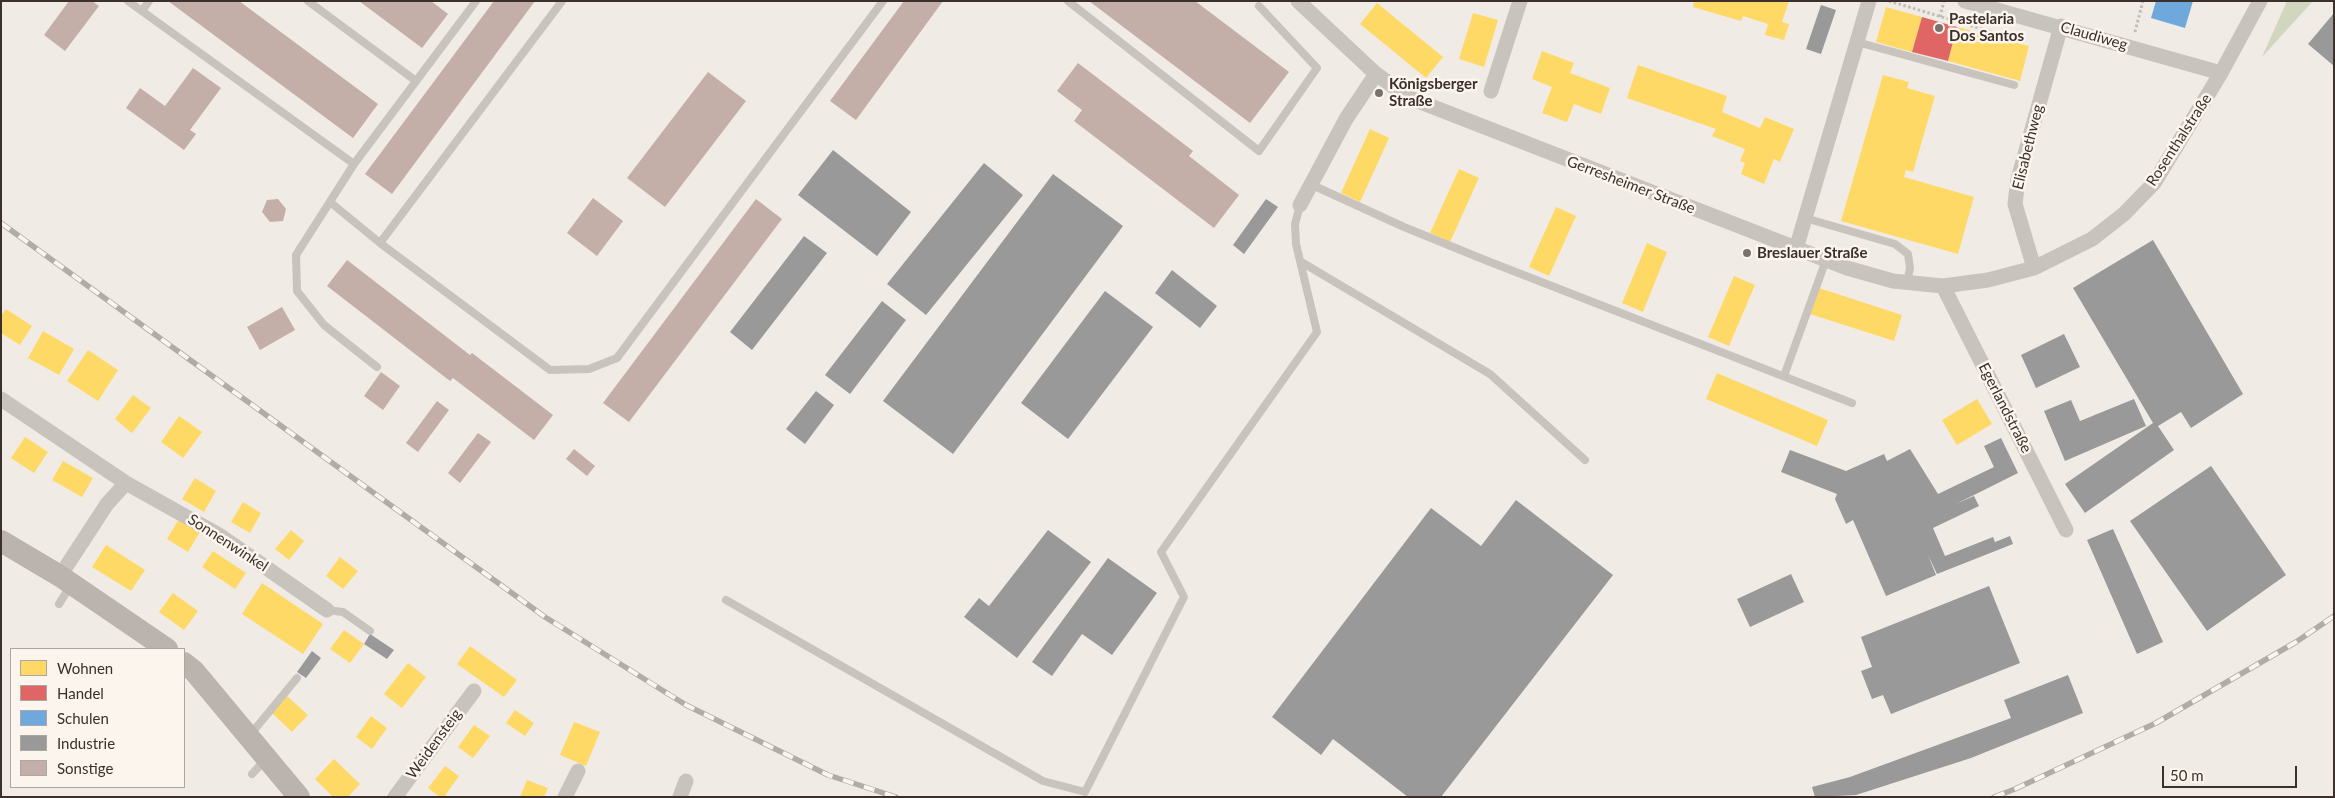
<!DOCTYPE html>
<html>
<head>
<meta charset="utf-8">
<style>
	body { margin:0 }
	#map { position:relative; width:2335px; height:798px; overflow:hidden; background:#f0ebe5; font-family:Lato,sans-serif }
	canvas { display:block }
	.frame { position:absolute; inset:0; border:2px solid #3b302b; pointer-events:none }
	.legend { position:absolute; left:10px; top:648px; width:175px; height:140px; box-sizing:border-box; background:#fbf5ee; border:1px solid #aea6a0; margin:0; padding:6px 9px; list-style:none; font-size:15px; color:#3b302b }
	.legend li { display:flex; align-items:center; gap:10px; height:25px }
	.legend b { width:25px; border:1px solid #aea6a0 }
	.scale { position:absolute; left:2162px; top:766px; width:135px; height:22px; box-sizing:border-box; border:2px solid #3b302b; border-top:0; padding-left:6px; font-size:15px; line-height:18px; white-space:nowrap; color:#3b302b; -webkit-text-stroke:4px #fbf5ee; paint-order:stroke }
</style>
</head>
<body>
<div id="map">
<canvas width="2335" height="798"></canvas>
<div class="frame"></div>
<ul class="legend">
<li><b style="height:14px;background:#ffd966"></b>Wohnen</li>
<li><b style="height:14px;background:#e06666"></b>Handel</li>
<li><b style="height:14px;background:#6fa8dc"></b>Schulen</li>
<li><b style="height:14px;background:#999"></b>Industrie</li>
<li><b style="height:14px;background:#c3afa7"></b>Sonstige</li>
</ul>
<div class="scale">50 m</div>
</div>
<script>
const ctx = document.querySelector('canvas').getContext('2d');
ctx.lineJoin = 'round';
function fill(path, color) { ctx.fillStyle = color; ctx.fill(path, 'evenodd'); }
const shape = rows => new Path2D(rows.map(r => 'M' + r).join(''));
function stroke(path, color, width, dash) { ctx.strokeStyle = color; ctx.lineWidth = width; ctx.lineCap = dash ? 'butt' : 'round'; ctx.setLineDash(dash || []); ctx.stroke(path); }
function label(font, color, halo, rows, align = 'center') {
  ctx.font = font + ' Lato,sans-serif'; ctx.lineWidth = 5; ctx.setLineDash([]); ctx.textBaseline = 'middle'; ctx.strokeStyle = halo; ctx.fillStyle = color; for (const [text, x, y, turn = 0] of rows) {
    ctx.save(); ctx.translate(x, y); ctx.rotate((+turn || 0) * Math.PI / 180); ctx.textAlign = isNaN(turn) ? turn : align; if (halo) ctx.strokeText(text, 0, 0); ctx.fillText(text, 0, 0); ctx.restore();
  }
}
fill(shape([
	[2287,1,2313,1,2262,57]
]), '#d1d6bf');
fill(shape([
	[1694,1,1789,1,1782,22,1789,24,1784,40,1765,35,1768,24,1743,16,1741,21,1693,7],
	[1377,3,1443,57,1426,78,1360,24],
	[1886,7,1922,17,1912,52,1876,42],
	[1473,13,1498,20,1484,67,1459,59],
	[1957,27,2029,46,2020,81,1948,61],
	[1542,51,1574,63,1570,73,1610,88,1601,114,1574,104,1567,122,1542,113,1552,87,1532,79],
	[1638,65,1727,96,1722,112,1760,128,1765,117,1794,129,1780,162,1774,159,1764,184,1741,174,1745,163,1740,161,1745,149,1712,136,1716,129,1627,98],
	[1883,75,1909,82,1907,88,1935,96,1913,172,1906,170,1904,177,1974,197,1958,254,1841,221],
	[1370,129,1389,138,1360,202,1341,193],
	[1459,169,1479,178,1450,242,1430,233],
	[1556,207,1576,216,1549,276,1529,267],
	[1647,243,1667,252,1643,312,1622,303],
	[1734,276,1755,285,1729,346,1708,337],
	[1819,288,1902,315,1894,341,1810,314],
	[6,309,32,326,20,345,1,333,1,316],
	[43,331,74,349,59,375,28,358],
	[88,350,118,370,98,401,67,381],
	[1717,373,1828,420,1817,446,1706,399],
	[133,395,151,408,132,433,115,419],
	[1977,399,1992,424,1957,445,1942,420],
	[179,416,202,432,183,458,161,442],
	[25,437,48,452,34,473,11,458],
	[63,461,93,478,82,497,52,480],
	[195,478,216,491,204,512,182,499],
	[243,502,261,513,250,533,231,522],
	[179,519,200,532,188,552,167,539],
	[291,530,304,541,289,560,275,549],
	[106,545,145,570,131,591,92,567],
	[213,551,246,573,235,589,202,567],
	[340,557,358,571,343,589,326,576],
	[262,583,323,624,303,654,242,614],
	[173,593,198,611,184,630,159,612],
	[344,630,364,644,350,663,330,649],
	[470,646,517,680,504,697,457,664],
	[408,663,426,677,402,708,384,694],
	[287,696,308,715,292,732,272,713],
	[515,710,534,723,525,736,506,723],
	[371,716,387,728,372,749,356,737],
	[574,722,600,732,586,766,560,755],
	[474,725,490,736,473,758,458,747],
	[334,759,360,784,348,797,333,797,315,779],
	[445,766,459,776,444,797,440,797,428,788],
	[527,780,548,788,544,797,520,797]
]), '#ffd966');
fill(shape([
	[1922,17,1957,27,1948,61,1912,52]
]), '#e06666');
fill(shape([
	[2156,1,2193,1,2185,28,2151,18]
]), '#6fa8dc');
fill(shape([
	[1821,5,1836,10,1821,54,1806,49],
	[2334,13,2334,66,2308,44],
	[833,150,911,212,877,256,798,195],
	[984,163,1023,195,926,315,887,284],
	[1053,174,1123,226,953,454,883,401],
	[1266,199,1278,207,1244,254,1233,245],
	[804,236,827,253,752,350,730,332],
	[2153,240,2243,394,2191,428,2181,412,2158,426,2174,450,2085,513,2065,484,2153,423,2073,288],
	[1172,270,1217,306,1200,328,1155,293],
	[1105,291,1153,327,1068,439,1021,403],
	[882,301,906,320,850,394,825,375],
	[2064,334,2080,367,2036,388,2021,355],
	[816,391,834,405,805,444,786,429],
	[2134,399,2146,426,2065,461,2044,411,2071,400,2080,421],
	[2001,438,2018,473,1956,504,1974,496,1979,506,1933,528,1945,556,1993,537,1995,542,2010,536,2013,544,1937,574,1928,555,1936,575,1886,596,1853,520,1846,524,1835,499,1837,494,1781,472,1790,450,1846,471,1884,454,1887,461,1910,449,1938,494,1994,467,1984,446],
	[2211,466,2286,575,2207,631,2130,521],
	[1516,500,1613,575,1441,797,1408,797,1333,739,1321,755,1272,717,1431,508,1481,546],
	[2113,529,2163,642,2137,654,2087,540],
	[1048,530,1091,562,1017,658,964,617,979,598,989,606],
	[1108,558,1157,593,1112,655,1082,634,1052,676,1032,662],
	[1791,574,1804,602,1750,627,1737,599],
	[1989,586,2020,663,1891,714,1883,695,1872,699,1861,671,1872,667,1861,637],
	[370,634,394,650,387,659,364,644],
	[312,651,321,658,306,678,297,672],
	[2068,675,2083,713,1971,758,1856,795,1815,797,1812,787,1850,777,2011,718,2004,700]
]), '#999');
fill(shape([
	[69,1,92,1,99,6,65,51,44,35],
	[168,1,239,1,378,104,353,138],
	[359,1,431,1,448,14,422,48],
	[494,1,535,1,392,194,365,174],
	[904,1,943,1,856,120,830,101],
	[1089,1,1195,1,1289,72,1250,123],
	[1078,63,1193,151,1189,156,1239,195,1214,228,1074,121,1082,110,1057,91],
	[193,68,221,88,190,130,196,134,184,150,126,108,140,88,165,106],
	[708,72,746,101,665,207,627,178],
	[593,198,623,221,597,256,567,233],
	[278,199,286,209,283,221,270,222,262,212,267,200],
	[756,199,782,219,629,422,603,403],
	[347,260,470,355,472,353,553,415,534,440,453,378,450,381,327,286],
	[282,307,295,330,260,350,247,327],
	[381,372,400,386,383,410,364,396],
	[437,401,449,410,418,452,406,443],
	[478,433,491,442,460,483,448,473],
	[574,449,595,466,587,476,566,459]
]), '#c3afa7');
stroke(shape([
	[1889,1,2002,35],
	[1940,17,1944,1],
	[2135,32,2143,1]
]), '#c2bbb6', 3, [2.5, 2.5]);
stroke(shape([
	[128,1,354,164,476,1],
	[308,1,416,81],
	[1068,1,1259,151,1317,68,1259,6],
	[142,11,149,1],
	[1857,42,2014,85],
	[354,164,296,255,297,291,324,325,377,367],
	[1310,184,1404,227,1485,260,1852,403],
	[330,202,380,243,550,370,589,369,617,358,883,1],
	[1805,218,1895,244,1908,254,1910,268,1907,283],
	[380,243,562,1],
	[1303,263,1490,374,1585,460],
	[1784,376,1826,260],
	[726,600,1043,781,1085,792,1184,597,1161,552,1317,332,1296,244,1295,224,1300,205],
	[59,604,71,585],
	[327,610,343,612,370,631],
	[250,735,297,678],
	[252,774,266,759]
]), '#c9c3be', 8);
stroke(shape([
	[1298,1,1376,74,1410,98,1847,268,1893,281,1943,286,1988,280,2034,268,2092,239,2124,214,2154,183,2221,73,2260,1],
	[1965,1,2221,73],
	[1491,91,1520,1],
	[1300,205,1346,119,1376,74],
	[1796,249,1869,1],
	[2034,268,2015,204,2018,179,2061,26],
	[1943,286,2066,530],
	[1,399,126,483,107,504,60,576],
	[126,483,219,535,327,610],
	[395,797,474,691],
	[565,797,578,771],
	[680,797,686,781]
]), '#c9c3be', 15);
stroke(shape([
	[1,541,60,576,167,649],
	[184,663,194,671,299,797]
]), '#bab3ae', 22);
const rail = shape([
	[1,223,545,617,686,705,828,775,896,797],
	[1994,797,2015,789,2156,723,2296,642,2334,616]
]);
stroke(rail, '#b1aca8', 5.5);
stroke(rail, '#fbf5ee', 4, [11]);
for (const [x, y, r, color] of [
	[1939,28,5,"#7a716c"],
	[1379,93,5,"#7a716c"],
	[1747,253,5,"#7a716c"]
]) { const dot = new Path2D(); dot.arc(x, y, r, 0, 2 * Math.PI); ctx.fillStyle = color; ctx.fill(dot); stroke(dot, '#fbf5ee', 2); }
label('bold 15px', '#3b302b', '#fbf5ee', [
	["Pastelaria",1949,19],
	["Dos Santos",1949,36],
	["Königsberger",1389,84],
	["Straße",1389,101],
	["Breslauer Straße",1757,253]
], 'left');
label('15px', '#3b302b', '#fbf5ee', [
	["Claudiweg",2094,36,16],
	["Rosenthalstraße",2179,140,-57],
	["Elisabethweg",2028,147,-76],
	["Gerresheimer Straße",1631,185,21],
	["Egerlandstraße",2005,408,63],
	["Sonnenwinkel",228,543,33],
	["Weidensteig",434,744,-54]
]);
</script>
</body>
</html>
